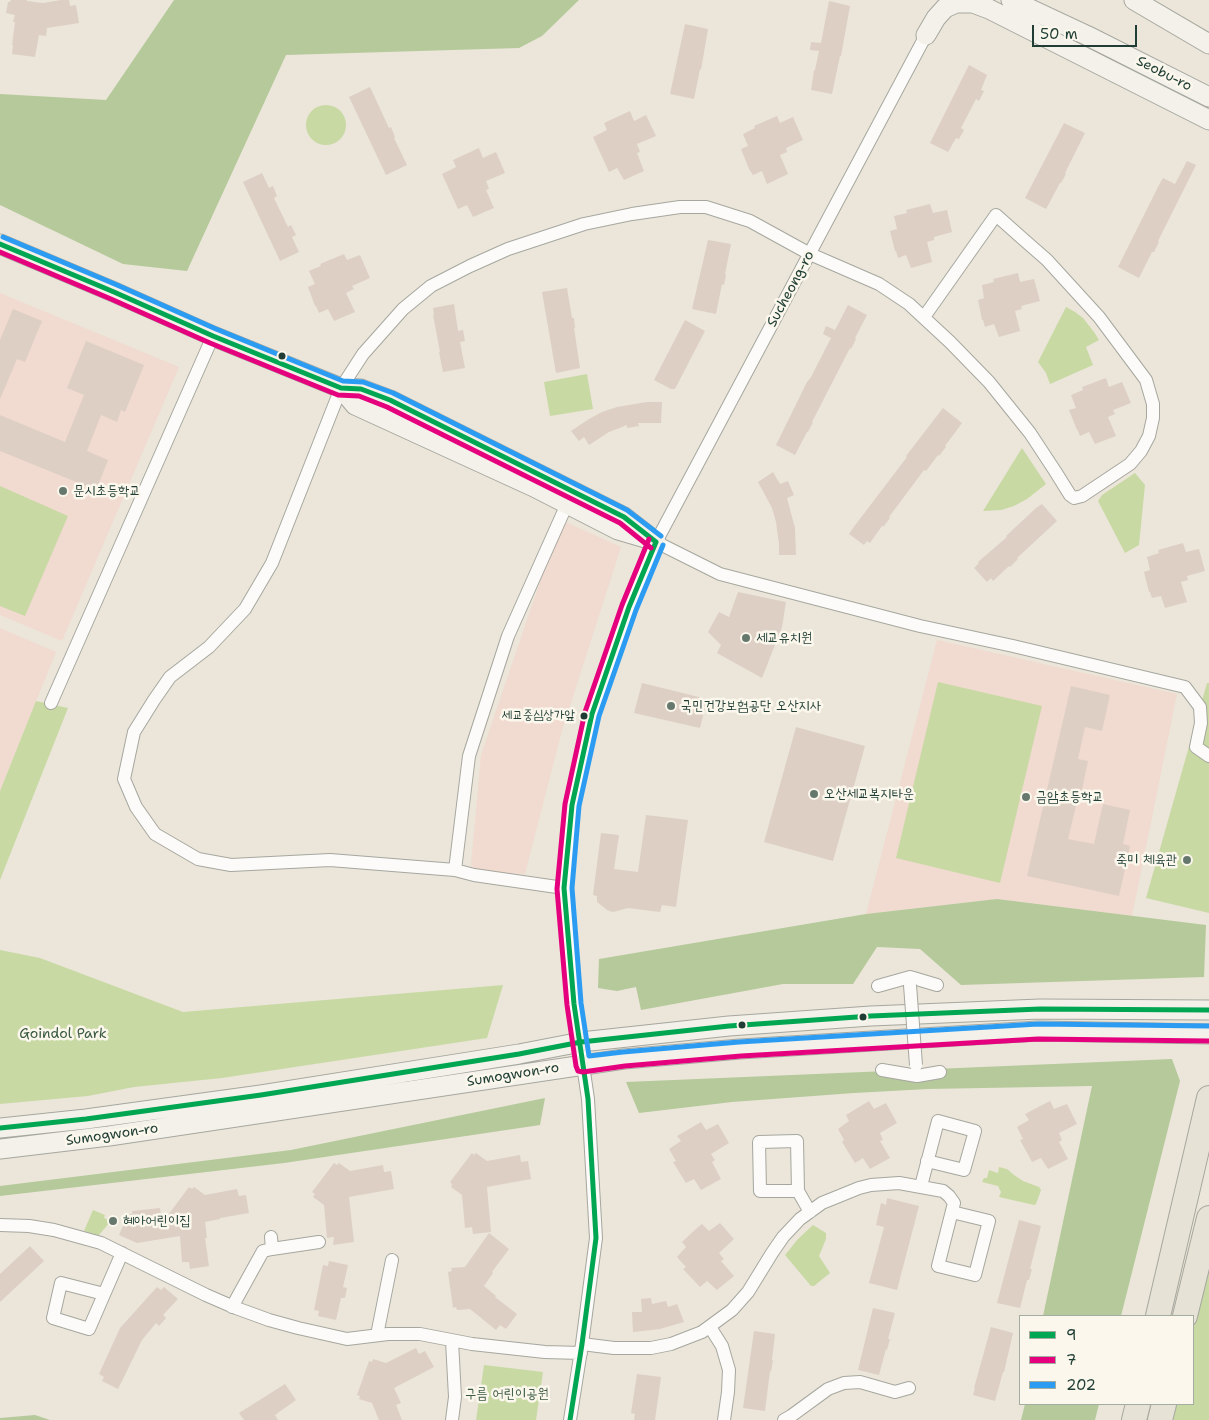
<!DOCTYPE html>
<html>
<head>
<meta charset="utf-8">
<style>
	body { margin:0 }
	#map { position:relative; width:1209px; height:1420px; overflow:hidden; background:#ebe6d9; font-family:"Shantell Sans",sans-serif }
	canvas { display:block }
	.legend { position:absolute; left:1019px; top:1315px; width:175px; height:90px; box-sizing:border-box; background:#fbf7ec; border:1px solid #a3ada2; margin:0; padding:6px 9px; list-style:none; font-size:15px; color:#1f3d34 }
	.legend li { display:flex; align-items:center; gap:10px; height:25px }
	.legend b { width:25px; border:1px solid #a3ada2 }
	.scale { position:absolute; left:1032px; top:25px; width:105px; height:22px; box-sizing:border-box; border:2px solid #1f3d34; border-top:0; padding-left:6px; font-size:15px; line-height:18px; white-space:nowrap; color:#1f3d34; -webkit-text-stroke:4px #fbf7ec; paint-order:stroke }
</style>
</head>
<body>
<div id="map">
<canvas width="1209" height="1420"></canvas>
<ul class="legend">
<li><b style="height:6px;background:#00a651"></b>9</li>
<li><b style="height:6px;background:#e5007d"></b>7</li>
<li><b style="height:6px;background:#2c9cf2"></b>202</li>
</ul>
<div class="scale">50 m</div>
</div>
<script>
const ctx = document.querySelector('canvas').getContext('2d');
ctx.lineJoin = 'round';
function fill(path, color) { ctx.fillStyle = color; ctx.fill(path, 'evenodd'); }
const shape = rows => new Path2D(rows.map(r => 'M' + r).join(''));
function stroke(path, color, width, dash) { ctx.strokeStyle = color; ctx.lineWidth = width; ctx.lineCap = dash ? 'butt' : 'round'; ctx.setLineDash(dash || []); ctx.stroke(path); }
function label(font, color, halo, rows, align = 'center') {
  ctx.font = font + ' "Shantell Sans","Poor Story",sans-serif'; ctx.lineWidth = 5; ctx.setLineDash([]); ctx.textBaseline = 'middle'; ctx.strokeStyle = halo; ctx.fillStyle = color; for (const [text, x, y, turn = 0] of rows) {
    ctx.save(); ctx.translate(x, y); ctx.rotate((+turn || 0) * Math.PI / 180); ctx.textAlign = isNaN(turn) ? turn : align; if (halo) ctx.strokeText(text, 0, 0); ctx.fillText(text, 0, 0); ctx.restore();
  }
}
fill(shape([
	[0,293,179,367,62,641,0,615],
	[561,520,621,547,561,734,525,874,478,872,471,865,481,755],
	[0,628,56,652,0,791],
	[937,640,1177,694,1132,916,997,899,866,914]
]), '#f1dacf');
fill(shape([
	'306 125a20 20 0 1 1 40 0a20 20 0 1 1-40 0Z',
	[1066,307,1075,312,1083,318,1094,332,1099,340,1086,347,1093,365,1050,384,1046,373,1038,362],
	[587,374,593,409,550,416,544,382],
	[1022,448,1046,484,1027,499,1014,506,1001,510,983,511],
	[1135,473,1145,485,1139,545,1125,553,1098,501,1102,495],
	[0,486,68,516,25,616,0,606],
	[938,682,1042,706,1000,883,896,858],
	[1207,683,1209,683,1209,913,1146,898],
	[36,701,68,708,0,880,0,791],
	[0,950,40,958,183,1012,503,985,487,1038,222,1078,134,1087,88,1096,0,1104],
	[999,1167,1007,1169,1014,1175,1023,1181,1039,1187,1041,1190,1036,1204,1034,1205,999,1197,1001,1192,998,1186,982,1182,984,1178,987,1178,989,1170,998,1173],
	[93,1210,105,1215,104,1218,111,1221,98,1236,84,1231],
	[813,1225,826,1233,826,1239,819,1256,830,1273,814,1286,811,1286,785,1255,798,1239],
	[1209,1269,1209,1420,1169,1420,1173,1404,1193,1404,1193,1330],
	[484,1365,543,1372,536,1420,476,1420]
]), '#c8d9a4');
fill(shape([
	[174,0,579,0,542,36,519,48,286,55,187,271,123,264,0,205,0,94,106,100],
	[997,899,1206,925,1204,977,961,985,920,949,877,947,853,984,783,984,641,1010,636,987,617,991,598,988,599,959,866,914],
	[1172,1059,1180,1081,1121,1316,1043,1316,1092,1086,928,1089,854,1093,732,1102,639,1113,626,1082],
	[545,1098,540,1125,284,1163,0,1196,0,1186,291,1150],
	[1025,1404,1099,1404,1095,1420,1021,1420],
	[35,1415,50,1420,0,1420,0,1418]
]), '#b5c99b');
fill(shape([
	[11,0,27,0,27,1,43,3,61,0,69,0,70,6,76,5,79,23,47,28,46,36,39,35,35,57,12,54,13,45,12,45,15,22,13,22,15,15,6,13,8,2,10,2],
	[829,1,850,6,841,56,840,56,832,94,811,90,814,70,815,70,819,51,810,50,811,42,821,43],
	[685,24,708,29,701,70,700,69,694,99,670,94],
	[969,65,987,75,981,90,984,91,979,101,976,99,961,128,964,130,959,139,956,138,948,152,930,143],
	[370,87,389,128,391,127,395,137,394,138,407,165,386,175,349,97],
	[630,111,634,121,646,115,656,136,637,144,640,152,637,153,644,171,624,180,617,168,609,172,593,137,607,130,604,123],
	[777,116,780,123,793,117,803,140,786,148,787,152,780,155,788,174,767,184,762,171,753,175,749,169,741,149,748,146,743,134,755,128,754,126],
	[1064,123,1085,133,1065,173,1066,174,1061,183,1060,183,1046,209,1025,198],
	[479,148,483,158,496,152,505,173,486,181,489,189,486,190,494,208,473,217,467,205,458,209,442,174,456,167,453,160],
	[1187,161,1196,165,1158,241,1159,242,1154,252,1152,252,1139,278,1118,267,1159,185,1163,178,1175,184],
	[262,173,269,188,273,186,277,196,274,198,288,227,291,225,296,235,292,237,299,252,280,261,243,182],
	[930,204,933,213,947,210,952,232,934,237,934,240,927,242,932,262,911,268,906,255,898,258,896,251,895,251,890,231,897,229,894,216,907,213,906,210],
	[708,240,731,244,725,274,726,275,724,285,722,284,716,314,692,309],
	[344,254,347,260,360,255,370,278,352,286,354,289,346,293,355,312,334,321,328,309,319,313,316,306,315,306,308,287,315,284,309,271,321,266,320,264],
	[1018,273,1020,282,1034,279,1040,301,1021,306,1022,309,1015,311,1020,331,999,337,994,324,985,327,983,320,982,320,978,300,984,298,982,285,994,282,993,279],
	[567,288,572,318,574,318,575,328,574,328,580,368,556,373,542,292],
	[454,304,458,331,463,330,465,341,460,342,465,368,443,372,439,352,440,352,433,315,434,315,433,308],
	[848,305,867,315,855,338,856,339,851,349,850,348,812,422,813,422,808,432,807,432,795,455,776,445,807,382,811,377,831,338,823,334,826,326,835,330],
	[13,309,42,321,25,362,17,359,0,399,0,340],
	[685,320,705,331,675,389,671,389,654,380],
	[86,341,144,365,125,412,121,410,117,422,101,415,87,451,108,460,96,490,0,451,0,415,65,442,84,395,67,388],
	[1106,378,1109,387,1122,382,1131,403,1113,410,1115,414,1108,417,1116,436,1095,444,1089,432,1080,436,1077,429,1077,430,1069,410,1076,408,1071,395,1083,390,1082,387],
	[647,402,662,402,661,423,638,423,639,426,627,428,627,425,609,432,589,445,584,437,579,441,571,431,589,419,602,412,617,407],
	[943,408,962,423,945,446,946,447,939,456,938,455,926,471,924,470,889,517,890,518,884,526,882,526,870,543,867,541,864,545,849,534,853,528,907,457,906,456],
	[773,472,780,484,788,481,794,495,787,498,795,528,796,555,779,555,779,544,776,522,772,508,758,482],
	[1042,504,1057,521,1017,558,1018,559,1010,567,1009,566,993,581,991,578,987,582,974,568,979,563,978,562,1007,537,1006,536,1036,508],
	[1183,543,1186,552,1199,549,1205,571,1187,576,1188,580,1181,582,1187,602,1165,608,1161,596,1152,598,1150,592,1149,592,1144,572,1150,570,1147,557,1159,553,1158,550],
	[738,592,786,602,782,627,762,678,717,653,721,645,708,632,719,612,729,617],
	[642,683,707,699,700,728,634,713],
	[1071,686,1110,695,1102,731,1085,727,1078,759,1088,761,1080,799,1078,798,1068,839,1094,844,1103,804,1130,810,1123,844,1130,846,1119,896,1027,876],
	[796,727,865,746,833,861,764,842],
	[646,815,688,820,676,907,662,905,660,912,628,908,613,912,607,910,597,902,597,896,593,895,601,833,619,835,614,869,638,872],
	[869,1101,874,1109,886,1103,897,1123,880,1133,883,1140,880,1141,890,1158,870,1169,863,1158,855,1163,842,1142,844,1140,838,1129,849,1121,846,1115],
	[1050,1101,1054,1109,1067,1104,1077,1124,1059,1133,1062,1140,1059,1142,1068,1159,1048,1169,1041,1158,1032,1162,1020,1140,1023,1139,1017,1127,1029,1120,1025,1114],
	[701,1122,706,1130,718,1124,729,1143,711,1154,715,1160,712,1162,721,1179,701,1190,694,1179,686,1183,673,1162,676,1161,669,1149,681,1141,677,1136],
	[472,1153,474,1155,476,1153,487,1161,520,1155,521,1162,528,1161,531,1179,487,1187,491,1232,473,1234,472,1227,465,1228,462,1195,451,1187,452,1184,450,1182],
	[334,1163,337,1165,339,1163,350,1171,383,1165,384,1172,391,1171,394,1189,349,1197,354,1242,333,1245,334,1237,327,1238,324,1205,313,1197,315,1194,312,1192],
	[189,1187,192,1189,194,1187,205,1195,237,1189,239,1196,246,1195,249,1213,220,1218,220,1219,205,1222,207,1238,205,1238,209,1266,190,1269,189,1262,182,1262,180,1236,137,1243,119,1235,126,1219,125,1215,132,1214,132,1211,160,1208,162,1223],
	[887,1198,919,1206,897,1290,869,1283,884,1227,876,1225,881,1203,886,1205],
	[1019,1220,1041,1226,1030,1269,1032,1269,1029,1280,1027,1280,1020,1308,997,1303],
	[720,1223,734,1239,719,1253,724,1259,721,1261,734,1276,717,1290,707,1281,700,1287,683,1269,686,1267,677,1257,686,1247,682,1242,697,1228,702,1224,709,1231],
	[489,1233,509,1249,492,1272,493,1273,484,1286,496,1296,495,1297,517,1314,506,1329,500,1325,496,1330,470,1309,457,1310,456,1307,453,1308,448,1272,452,1271,451,1268,465,1267],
	[30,1246,44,1261,0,1302,0,1274],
	[329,1261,348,1265,343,1287,347,1288,345,1298,341,1298,336,1320,318,1316,319,1311,314,1310,323,1265,328,1266],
	[157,1287,161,1290,164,1287,178,1299,163,1315,166,1318,159,1326,156,1323,142,1340,118,1389,102,1381,104,1377,99,1374,120,1328],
	[651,1298,652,1304,666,1301,668,1307,677,1304,684,1322,660,1329,633,1332,632,1312,642,1312,641,1299],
	[873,1308,895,1313,888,1339,890,1339,887,1350,886,1349,879,1375,858,1370],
	[991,1327,1013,1333,1004,1372,1003,1372,995,1401,973,1395,975,1388,974,1388],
	[754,1331,775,1334,772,1360,773,1360,771,1372,770,1371,765,1411,743,1408],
	[416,1348,419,1354,425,1351,434,1367,394,1388,401,1403,396,1405,402,1420,379,1420,372,1403,359,1399,360,1396,357,1395,369,1361,372,1362,373,1359,386,1363],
	[637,1374,661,1377,655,1420,634,1420,635,1414,631,1413],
	[285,1384,296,1400,275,1415,278,1420,244,1420,239,1413]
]), '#decfc5');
const street = shape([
	[656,542,720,574,920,626,1013,646,1185,687,1200,707,1201,723,1196,747,1209,756],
	[51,703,213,336],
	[455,870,330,860,231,865,198,859,155,834,136,807,124,779,134,732,154,700,170,677,209,647,245,609,272,563,341,388,363,354,403,309,431,286,470,266,508,249,584,224,632,214,680,207,706,207,750,221,810,254,879,284,909,304,950,342,989,382,1030,433,1055,471,1070,495,1074,498,1082,496,1130,464,1141,451,1149,436,1153,418,1153,404,1146,380,1099,317,1047,260,1023,239,996,215,924,317],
	[564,888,474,875,455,870,469,756,508,636,567,504],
	[878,986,910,977,937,985],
	[882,1070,917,1076,940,1072],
	[797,1141,798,1191,760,1191,759,1142,797,1141],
	[921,1186,938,1121,975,1131,964,1170,927,1161],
	[798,1191,810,1212],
	[0,1225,29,1226,54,1230,101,1243,206,1295,236,1308,269,1320,298,1328,347,1339,388,1334,420,1334,472,1344,545,1352,581,1353],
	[272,1249,319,1242],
	[104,1294,61,1283,53,1318,89,1329,122,1253],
	[232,1307,263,1251,272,1249,271,1237],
	[710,1327,722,1346,729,1370,728,1392,724,1420],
	[377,1335,392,1260],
	[452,1341,455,1397,452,1420],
	[582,1344,614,1348,651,1348,671,1344,702,1332,732,1310,748,1292,772,1253,783,1237,800,1219,822,1203,859,1188,871,1185,899,1183,943,1191,949,1196,954,1203,938,1266,975,1275,989,1221,952,1212],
	[570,1420,582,1344,596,1238,588,1099,574,1004,564,888,572,805,592,714,629,607,656,542,926,35],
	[784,1420,791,1416,828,1389,844,1383,860,1382,895,1392,909,1388]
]);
const secondary = shape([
	[1011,0,1088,36,1209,97],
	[1134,0,1209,44],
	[926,35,936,18,945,8,956,3,973,3,989,9,1209,120],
	[0,244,114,292,213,336,341,388,361,389,390,400,624,517,656,542],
	[341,388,355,405,534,487,618,530,645,538],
	[0,1128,86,1119,261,1095,519,1054,581,1042,729,1026,871,1016,1040,1009,1209,1010],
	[0,1149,109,1136,624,1059,740,1049,1038,1031,1209,1034]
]);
const highway = shape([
	[1158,1316,1209,1098],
	[1185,1316,1209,1218],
	[1134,1420,1138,1404],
	[1160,1420,1164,1404]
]);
stroke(street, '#a6a79f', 14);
stroke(secondary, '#a6a79f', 21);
stroke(highway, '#a6a79f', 26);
stroke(street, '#fcfbf9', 12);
stroke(secondary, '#f3f1ea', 19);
stroke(highway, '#e6e2d5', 24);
const streetBridge = shape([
	[910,985,916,1065]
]);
stroke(streetBridge, '#a6a79f', 14, []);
stroke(streetBridge, '#fcfbf9', 12);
stroke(shape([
	[0,244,114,292,213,336,341,388,361,389,390,400,624,517,656,542],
	[0,1128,86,1119,261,1095,519,1054,581,1042,729,1026,871,1016,1040,1009,1209,1010],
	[570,1420,582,1344,596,1238,588,1099,574,1004,564,888,572,805,592,714,629,607,656,542]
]), '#00a651', 5);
stroke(shape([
	[0,252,111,299,210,343,338,395,359,396,387,407,620,523,651,548],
	[649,539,622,605,585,712,565,804,557,889,567,1005,576,1066,578,1071,583,1072,625,1066,741,1056,1038,1039,1209,1041]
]), '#e5007d', 5);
stroke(shape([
	[3,237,117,285,216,329,343,381,363,382,393,393,627,510,661,536],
	[663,545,636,610,599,716,579,806,572,888,581,1003,589,1056,623,1052,739,1042,1038,1024,1209,1026]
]), '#2c9cf2', 5);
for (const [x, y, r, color] of [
	[282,356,4.5,"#1f3d34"],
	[63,491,5,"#66786e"],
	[746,638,5,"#66786e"],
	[671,706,5,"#66786e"],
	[584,716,4.5,"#1f3d34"],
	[814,794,5,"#66786e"],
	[1026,797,5,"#66786e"],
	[1187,860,5,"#66786e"],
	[863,1017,4.5,"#1f3d34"],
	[742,1025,4.5,"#1f3d34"],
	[113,1221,5,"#66786e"]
]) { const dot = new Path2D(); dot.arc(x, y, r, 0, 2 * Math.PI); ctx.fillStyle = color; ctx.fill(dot); stroke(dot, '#fbf7ec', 2); }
label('13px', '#1f3d34', '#fbf7ec', [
	["세교중심상가앞",575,716]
], 'right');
label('14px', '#1f3d34', '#fbf7ec', [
	["Seobu-ro",1164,74,27],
	["Sucheong-ro",791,289,-62],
	["Sumogwon-ro",513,1075,-9],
	["Sumogwon-ro",112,1135,-8]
]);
label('14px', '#1f3d34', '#fbf7ec', [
	["문시초등학교",73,491],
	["세교유치원",756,638],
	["국민건강보험공단 오산지사",681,706],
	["오산세교복지타운",824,794],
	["금암초등학교",1036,797],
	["죽미 체육관",1177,860,"right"],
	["혜아어린이집",123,1221]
], 'left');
label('14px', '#3b5a42', '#fbf7ec', [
	["Goindol Park",63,1034],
	["구름 어린이공원",507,1394]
]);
</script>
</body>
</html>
